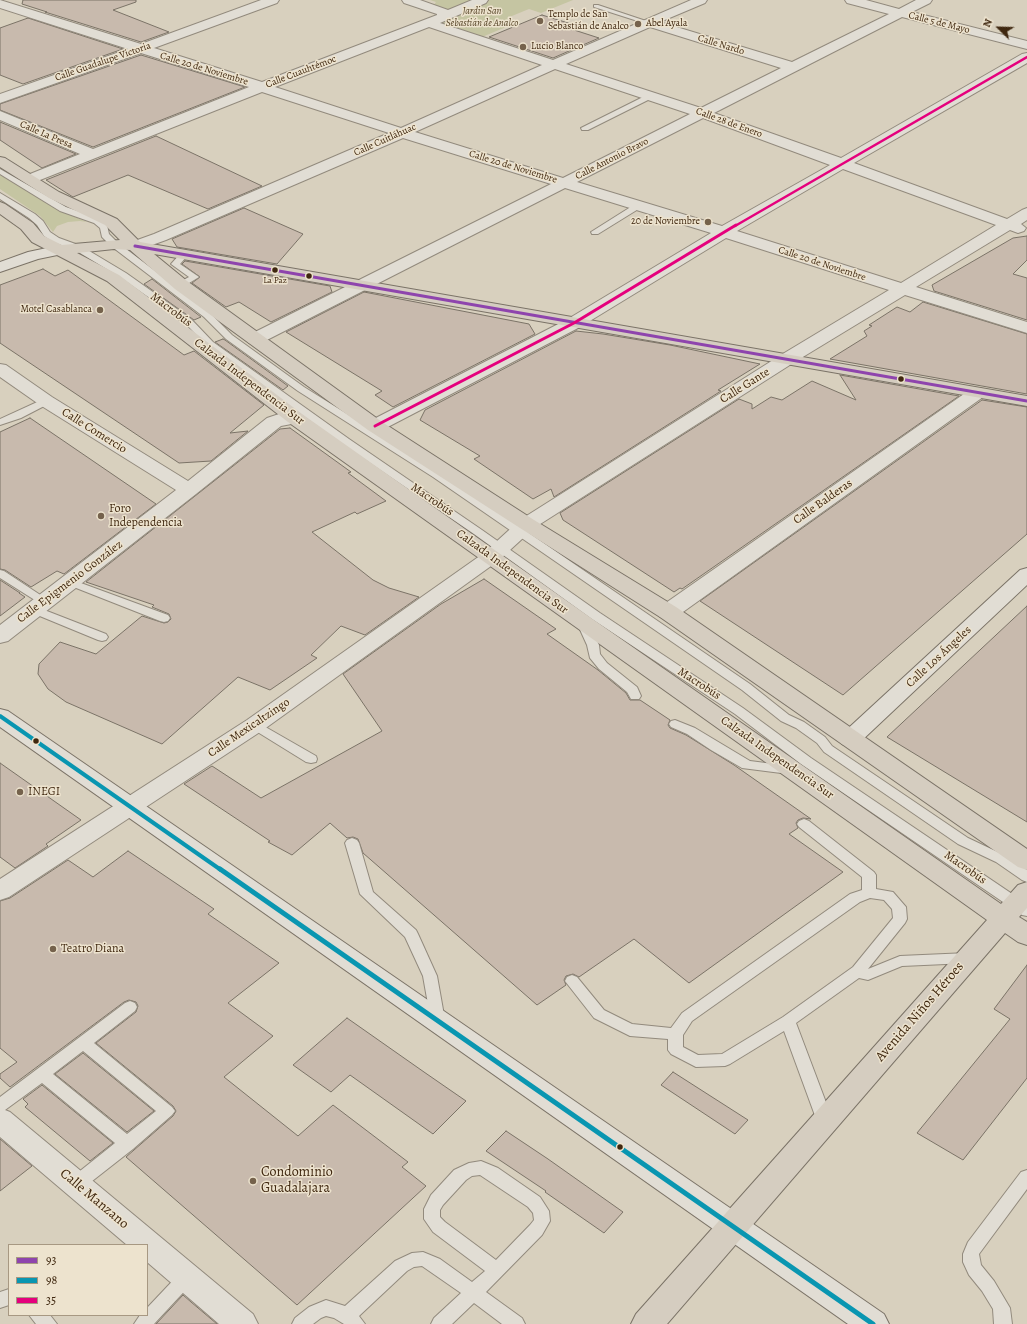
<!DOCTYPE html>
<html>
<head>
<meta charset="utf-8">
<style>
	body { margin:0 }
	#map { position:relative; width:1027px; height:1324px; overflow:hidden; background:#d8d0be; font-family:Alegreya,serif }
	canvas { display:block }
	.legend { position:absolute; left:8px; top:1244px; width:140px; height:72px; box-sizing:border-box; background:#ede3ce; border:1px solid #a79882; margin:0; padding:5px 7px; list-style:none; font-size:12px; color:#3f270f }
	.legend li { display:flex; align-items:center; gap:8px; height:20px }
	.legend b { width:20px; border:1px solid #a79882 }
	.north { position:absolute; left:979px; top:8px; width:40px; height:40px; -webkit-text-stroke:3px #ede3ce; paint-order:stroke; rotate:293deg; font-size:11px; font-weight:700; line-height:16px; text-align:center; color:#3f270f }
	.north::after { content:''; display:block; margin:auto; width:14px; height:18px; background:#3f270f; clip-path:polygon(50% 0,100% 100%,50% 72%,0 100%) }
</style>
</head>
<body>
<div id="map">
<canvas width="1027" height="1324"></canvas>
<ul class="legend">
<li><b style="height:5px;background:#8e44ad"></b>93</li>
<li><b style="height:5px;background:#0996b1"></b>98</li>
<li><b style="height:5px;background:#e5007d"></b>35</li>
</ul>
<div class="north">N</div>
</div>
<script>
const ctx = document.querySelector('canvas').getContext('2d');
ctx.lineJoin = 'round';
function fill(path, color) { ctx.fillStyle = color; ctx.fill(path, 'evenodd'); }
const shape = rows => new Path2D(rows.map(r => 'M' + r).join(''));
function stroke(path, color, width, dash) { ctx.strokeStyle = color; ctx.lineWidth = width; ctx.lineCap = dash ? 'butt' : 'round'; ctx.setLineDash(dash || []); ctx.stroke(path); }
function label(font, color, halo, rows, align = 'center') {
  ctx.font = font + ' Alegreya,serif'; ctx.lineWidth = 3; ctx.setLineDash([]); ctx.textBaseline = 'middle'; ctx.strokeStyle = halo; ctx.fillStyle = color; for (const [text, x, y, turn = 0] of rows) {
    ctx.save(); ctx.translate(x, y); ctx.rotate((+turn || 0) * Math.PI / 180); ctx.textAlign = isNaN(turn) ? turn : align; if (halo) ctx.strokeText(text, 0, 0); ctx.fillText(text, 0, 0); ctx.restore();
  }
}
fill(shape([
	[430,0,573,0,541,13,529,9,507,18,518,22,482,37,441,23,459,15,433,6,436,2],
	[0,175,58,210,87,222,80,221,68,222,57,226,53,232,40,216,0,189]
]), '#c5c5a2');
const building = shape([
	[23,0,136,0,136,2,113,10,169,32,141,42,45,12,47,12,22,4,23,0],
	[542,15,578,26,571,29,599,38,553,58,489,37,542,15],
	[28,18,123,49,23,84,0,75,0,28,28,18],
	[141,55,245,87,93,147,0,110,0,104,141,55],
	[0,122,76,154,42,168,0,140,0,122],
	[156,136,262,186,208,209,128,175,73,197,46,180,156,136],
	[244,208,303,234,277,264,177,247,172,239,244,208],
	[1027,236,1027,260,1013,274,1027,278,1027,320,934,291,932,285,1013,238,1027,236],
	[185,261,330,286,332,292,271,322,239,302,226,307,192,283,200,277,182,264,185,261],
	[43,269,55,276,68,270,184,355,194,351,264,405,230,433,248,431,211,461,179,463,0,343,0,285,43,269],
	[152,279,201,317,194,320,144,284,152,279],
	[364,292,529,324,535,334,393,407,375,395,382,391,286,332,364,292],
	[923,302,1027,334,1027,394,830,359,867,336,864,331,872,326,869,325,897,307,910,312,923,302],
	[576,331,603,334,670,345,760,364,718,390,721,391,554,497,551,489,533,499,474,459,480,456,420,420,425,410,576,331],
	[223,339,225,340,288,386,283,390,215,342,223,339],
	[840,375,959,396,682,589,680,588,674,592,563,520,560,513,739,399,752,404,752,409,771,397,782,400,812,381,856,400,840,375],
	[982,400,1027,407,1027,534,843,695,700,601,982,400],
	[30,418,156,504,64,574,57,571,31,587,5,570,0,569,0,432,30,418],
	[290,428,351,472,348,473,386,501,357,514,355,512,312,532,373,580,389,588,419,597,365,635,341,626,311,655,317,658,270,690,238,677,162,744,66,702,48,689,38,674,39,664,60,642,96,654,142,616,164,623,168,622,171,619,169,614,152,607,154,605,86,582,280,429,290,428],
	[484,579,556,629,547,634,598,670,626,693,630,700,640,700,670,720,668,725,670,728,686,735,734,765,811,819,803,818,798,820,796,823,798,828,789,834,843,872,689,983,634,939,579,977,573,974,566,976,564,980,566,985,537,1005,363,853,358,839,353,837,347,838,330,823,292,855,268,842,270,841,184,784,212,766,261,798,382,731,343,674,441,604,484,579],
	[0,580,20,593,19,593,25,597,0,616,0,580],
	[1027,606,1027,822,887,737,1027,606],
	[0,763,81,820,46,844,48,846,15,868,0,857,0,763],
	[128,851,214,909,208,914,279,963,228,1003,273,1036,224,1077,298,1136,333,1105,408,1162,402,1167,426,1186,297,1305,126,1157,173,1116,176,1111,173,1106,96,1043,136,1012,138,1006,136,1002,129,1000,124,1002,10,1087,0,1078,0,1074,17,1062,0,1048,0,901,10,898,68,860,93,877,128,851],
	[1027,965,1027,1078,963,1160,917,1133,1010,1019,994,1009,1027,965],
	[347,1018,424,1072,466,1101,433,1134,350,1075,331,1092,293,1065,347,1018],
	[83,1053,154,1111,127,1132,55,1074,83,1053],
	[673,1072,748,1120,735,1134,661,1085,673,1072],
	[42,1085,113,1143,90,1161,25,1107,28,1104,23,1099,42,1085],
	[506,1131,548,1159,623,1212,604,1233,545,1192,546,1191,486,1151,506,1131],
	[0,1139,32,1166,0,1191,0,1139],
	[183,1295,191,1302,217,1324,156,1324,183,1295]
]);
fill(building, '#c8baad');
stroke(building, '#7b7367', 1);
const lane = shape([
	[594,5,598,5,652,23,647,24,594,7,594,5],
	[649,94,652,94,656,96,588,130,582,130,581,128,649,94],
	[0,169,66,207,100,219,107,225,109,234,117,242,210,313,232,335,304,387,441,473,750,684,789,715,804,722,825,737,832,746,968,838,1006,856,1027,870,1027,882,1022,880,996,862,958,844,824,752,817,743,796,728,781,721,742,690,433,477,298,391,226,339,204,317,111,246,102,237,100,228,94,223,60,211,0,174,0,169],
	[0,193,35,214,43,221,50,232,59,238,81,246,126,273,191,319,213,342,349,439,482,530,600,613,743,708,811,758,1027,904,1027,916,1022,915,801,764,735,714,592,619,474,534,341,443,207,346,185,323,120,277,75,250,53,242,44,236,37,225,29,218,0,199,0,193],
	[637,203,641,206,640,208,598,234,592,234,591,232,637,203],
	[184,252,188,255,180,264,199,277,181,288,176,285,178,283,189,277,171,264,181,253,184,252],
	[46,398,50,399,51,401,50,403,21,418,0,425,0,419,46,398],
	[0,570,4,571,51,602,49,604,45,605,41,604,0,578,0,570],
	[70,579,168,615,170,618,168,621,164,622,160,621,66,584,64,582,66,580,70,579],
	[34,606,106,634,108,637,106,640,102,641,98,640,30,612,28,610,30,608,34,606],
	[583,619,587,620,589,623,599,645,600,654,607,663,637,687,641,696,639,699,631,699,627,692,599,669,590,658,587,645,577,623,579,620,583,619],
	[675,720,695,728,750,761,789,766,794,767,795,770,794,773,789,774,742,768,711,750,687,734,671,727,669,724,671,721,675,720],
	[255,721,316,756,317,759,316,762,311,763,306,762,251,728,249,725,251,722,255,721],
	[804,819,809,821,874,872,876,875,876,889,893,892,906,907,907,919,905,923,868,969,900,956,968,953,973,954,975,958,973,962,968,963,902,966,868,980,859,978,796,1023,833,1121,831,1126,825,1127,819,1126,817,1121,784,1031,730,1064,725,1066,696,1067,671,1054,668,1050,668,1039,630,1036,594,1018,565,981,567,977,572,975,577,977,604,1010,632,1024,671,1028,682,1013,850,894,862,890,862,877,799,827,797,824,799,821,804,819],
	[870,898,884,900,892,909,893,918,853,967,783,1017,722,1054,698,1055,683,1047,683,1035,692,1021,860,902,870,898],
	[352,838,357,840,359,843,373,892,416,930,418,934,437,976,445,1021,443,1025,438,1027,433,1025,431,1021,423,976,405,937,360,894,345,843,347,840,352,838],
	[130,1001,135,1003,137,1007,135,1011,94,1043,172,1107,175,1111,172,1115,133,1149,82,1189,76,1191,70,1189,68,1184,70,1179,115,1143,42,1083,5,1110,0,1112,0,1097,125,1003,130,1001],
	[83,1051,156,1111,127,1134,53,1074,83,1051],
	[481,1161,498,1168,540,1197,549,1211,550,1221,542,1235,486,1292,522,1318,525,1324,502,1324,474,1303,452,1324,431,1324,434,1318,461,1293,422,1266,414,1267,407,1271,359,1316,365,1324,344,1324,334,1318,326,1316,321,1318,313,1324,292,1324,295,1318,309,1307,326,1300,345,1306,395,1261,412,1253,423,1252,440,1259,472,1282,485,1271,433,1232,424,1219,424,1209,431,1195,454,1170,469,1163,481,1161],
	[480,1175,528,1207,533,1213,534,1220,530,1225,496,1260,445,1222,440,1217,440,1210,443,1205,466,1180,472,1176,480,1175],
	[1027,1170,1027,1189,979,1254,981,1265,994,1281,1010,1308,1012,1324,994,1324,993,1309,982,1291,969,1275,963,1262,963,1254,968,1242,1021,1172,1027,1170],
	[187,1270,193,1272,195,1277,193,1282,154,1324,134,1324,140,1315,147,1315,147,1308,181,1272,187,1270],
	[9,1289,9,1305,0,1308,0,1292,9,1289],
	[29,1315,50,1315,57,1324,36,1324,29,1315]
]);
const street = shape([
	[0,0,141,44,261,0,279,0,277,3,154,48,262,82,437,15,437,14,404,3,402,0,420,0,448,10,472,0,488,0,486,3,440,23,553,60,691,0,707,0,705,3,660,22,792,62,889,14,847,3,845,0,866,0,899,9,916,0,932,0,930,3,912,12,1027,41,1027,49,902,17,714,113,841,158,1022,54,1027,53,1027,63,854,163,1007,219,1022,210,1027,208,1027,220,1021,224,1026,228,1024,231,1018,233,1010,230,916,287,1027,322,1027,333,905,295,793,363,534,528,498,561,263,730,9,897,0,900,0,879,247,720,484,553,520,520,781,355,889,290,726,238,580,327,382,430,375,432,368,430,366,426,368,422,568,319,711,233,565,188,261,343,255,344,249,343,246,339,249,335,551,184,403,138,166,240,141,249,135,251,129,249,127,246,129,243,154,234,389,133,262,92,35,182,30,184,25,182,22,179,25,176,80,154,0,120,0,111,93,149,249,87,141,53,0,103,0,94,128,49,0,8,0,0],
	[429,27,542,65,401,128,275,87,429,27],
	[650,27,781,68,701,108,566,64,650,27],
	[555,69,690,114,563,178,415,132,555,69],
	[703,118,830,165,722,226,577,182,703,118],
	[843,169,996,225,901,283,737,231,843,169],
	[0,364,6,365,52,397,188,481,267,418,282,413,295,412,302,414,304,418,302,422,281,426,196,494,8,641,0,643,0,625,176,490,40,405,0,377,0,364],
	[977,388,983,389,986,393,983,397,676,617,668,618,660,617,657,612,660,607,971,389,977,388],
	[0,1108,10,1112,253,1314,258,1324,219,1324,147,1262,147,1245,127,1245,0,1137,0,1108]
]);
const secondary = shape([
	[61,245,67,247,69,250,67,253,38,259,0,272,0,262,28,252,61,245],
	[1027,568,1027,585,858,744,850,747,842,744,838,739,842,734,1020,570,1027,568],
	[0,709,8,711,884,1314,889,1324,848,1324,0,727,0,709]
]);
const primary = shape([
	[0,157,5,158,59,192,117,219,140,242,1027,396,1027,406,154,254,187,281,382,422,534,520,676,607,1027,849,1027,870,1018,867,660,617,520,528,368,430,175,289,130,250,114,249,77,253,119,275,302,414,591,618,1001,904,1018,885,1027,882,1027,908,1019,917,1027,922,1027,945,1018,942,1005,933,667,1324,631,1324,636,1314,987,920,288,422,107,281,32,242,21,229,0,214,0,202,5,204,33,223,44,236,62,245,120,240,105,225,49,198,0,167,0,157]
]);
stroke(lane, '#928a7d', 2);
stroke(street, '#928a7d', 2);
stroke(secondary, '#7b7367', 2);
stroke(primary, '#7b7367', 2);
fill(lane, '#e1ddd4');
fill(street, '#e1ddd4');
fill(secondary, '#e1ddd4');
fill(primary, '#d5cdc0');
stroke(shape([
	[135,246,1027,401]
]), '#8e44ad', 3);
stroke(shape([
	[0,716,221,870]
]), '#0996b1', 4);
stroke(shape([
	[220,869,873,1324]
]), '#0996b1', 5);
stroke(shape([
	[735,226,1027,57]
]), '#e5007d', 2.5);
stroke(shape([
	[375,426,574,323,736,225]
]), '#e5007d', 3);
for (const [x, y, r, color] of [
	[540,21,4,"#75624c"],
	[638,24,4,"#75624c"],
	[523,47,4,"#75624c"],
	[708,222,4,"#75624c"],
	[275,270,3.5,"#3f270f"],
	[309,276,3.5,"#3f270f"],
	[100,310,4,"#75624c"],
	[901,379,3.5,"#3f270f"],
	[101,516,4,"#75624c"],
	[36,741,3.5,"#3f270f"],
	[20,792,4,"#75624c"],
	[53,949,4,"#75624c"],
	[620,1147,3.5,"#3f270f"],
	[253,1181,4,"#75624c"]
]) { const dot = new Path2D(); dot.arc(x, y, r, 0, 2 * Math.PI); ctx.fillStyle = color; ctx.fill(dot); stroke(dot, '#ede3ce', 1.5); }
label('9px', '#3f270f', '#ede3ce', [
	["La Paz",275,281]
]);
label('italic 10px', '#574528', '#ede3ce', [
	["Jardin San",482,12],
	["Sebastián de Analco",482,24]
]);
label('10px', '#3f270f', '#ede3ce', [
	["Templo de San",548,15],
	["Sebastián de Analco",548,27],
	["Abel Ayala",646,24],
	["Lucio Blanco",531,47],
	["20 de Noviembre",700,222,"right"],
	["Motel Casablanca",92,310,"right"]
], 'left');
label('10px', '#3f270f', '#ede3ce', [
	["Calle 5 de Mayo",939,23,14],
	["Calle Nardo",721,45,17],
	["Calle Guadalupe Victoria",103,62,-19],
	["Calle 20 de Noviembre",204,69,17],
	["Calle Cuauhtémoc",301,72,-21],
	["Calle 28 de Enero",729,123,20],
	["Calle La Presa",46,135,23],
	["Calle Cuitláhuac",385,140,-24],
	["Calle Antonio Bravo",612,159,-27],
	["Calle 20 de Noviembre",513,167,17],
	["Calle 20 de Noviembre",822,264,18]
]);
label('12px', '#3f270f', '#ede3ce', [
	["Macrobús",171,310,37],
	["Calzada Independencia Sur",249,382,37],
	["Calle Gante",745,386,-32],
	["Calle Comercio",94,431,32],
	["Macrobús",432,500,34],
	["Calle Balderas",823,502,-35],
	["Calzada Independencia Sur",512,572,36],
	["Calle Epigmenio González",70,582,-37],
	["Calle Los Ángeles",939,657,-43],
	["Macrobús",699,684,33],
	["Calle Mexicaltzingo",249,728,-34],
	["Calzada Independencia Sur",777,758,35],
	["Macrobús",965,868,35]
]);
label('12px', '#3f270f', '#ede3ce', [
	["Foro",109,509],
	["Independencia",109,523],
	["INEGI",28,792],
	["Teatro Diana",61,949]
], 'left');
label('14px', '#3f270f', '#ede3ce', [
	["Avenida Niños Héroes",920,1012,-49],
	["Calle Manzano",94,1199,40]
]);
label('14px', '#3f270f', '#ede3ce', [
	["Condominio",261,1173],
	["Guadalajara",261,1189]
], 'left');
</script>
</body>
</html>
